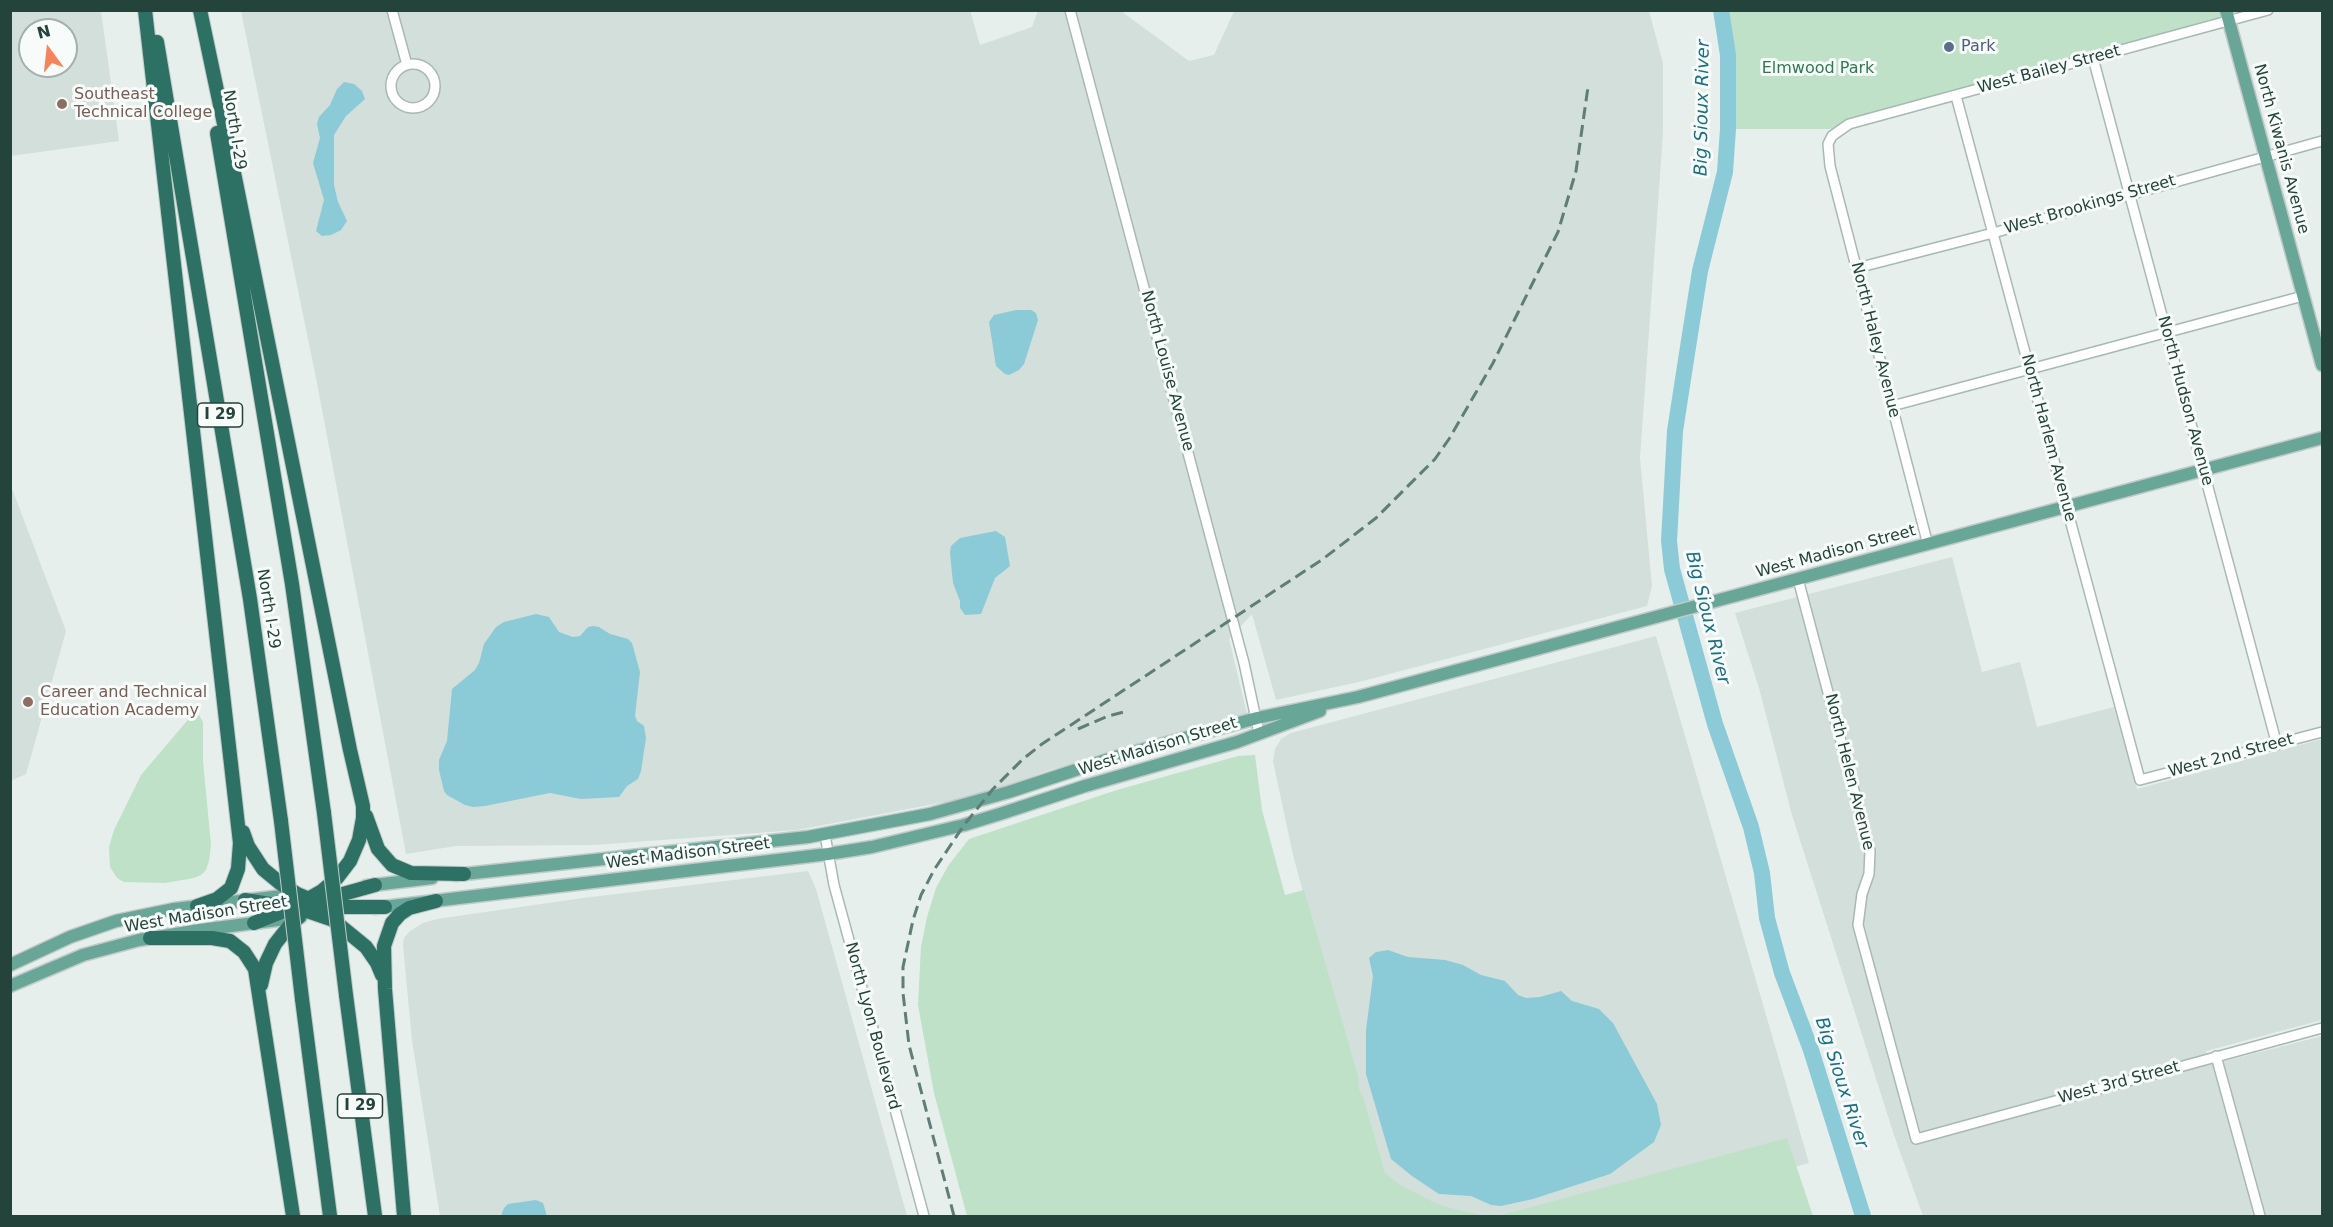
<!DOCTYPE html>
<html>
<head>
<meta charset="utf-8">
<style>
	body { margin:0 }
	#map { position:relative; width:2333px; height:1227px; overflow:hidden; background:#e6efeb; font-family:"DejaVu Sans",sans-serif }
	canvas { display:block }
	.frame { position:absolute; inset:0; border:12px solid #23433b; pointer-events:none }
	.north { position:absolute; left:18px; top:18px; width:60px; height:60px; box-sizing:border-box; background:#f7fbf9; border:2px solid #a2b1ad; border-radius:50%; rotate:345deg; font-size:16px; font-weight:700; line-height:24px; text-align:center; color:#23433b }
	.north::after { content:''; display:block; margin:auto; width:21px; height:27px; background:#fa8259; clip-path:polygon(50% 0,100% 100%,50% 72%,0 100%) }
</style>
</head>
<body>
<div id="map">
<canvas width="2333" height="1227"></canvas>
<div class="frame"></div>
<div class="north">N</div>
</div>
<script>
const ctx = document.querySelector('canvas').getContext('2d');
ctx.lineJoin = 'round';
function fill(path, color) { ctx.fillStyle = color; ctx.fill(path, 'evenodd'); }
const shape = rows => new Path2D(rows.map(r => 'M' + r).join(''));
function stroke(path, color, width, dash) { ctx.strokeStyle = color; ctx.lineWidth = width; ctx.lineCap = dash ? 'butt' : 'round'; ctx.setLineDash(dash || []); ctx.stroke(path); }
function label(font, color, halo, rows, align = 'center') {
  ctx.font = font + ' "DejaVu Sans",sans-serif'; ctx.lineWidth = 6; ctx.setLineDash([]); ctx.textBaseline = 'middle'; ctx.strokeStyle = halo; ctx.fillStyle = color; for (const [text, x, y, turn = 0] of rows) {
    ctx.save(); ctx.translate(x, y); ctx.rotate((+turn || 0) * Math.PI / 180); ctx.textAlign = isNaN(turn) ? turn : align; if (halo) ctx.strokeText(text, 0, 0); ctx.fillText(text, 0, 0); ctx.restore();
  }
}
fill(shape([
	[970,10,980,45,1032,27,1038,11,1121,11,1189,61,1214,55,1234,11,1649,11,1663,63,1663,133,1640,458,1652,586,1647,606,1363,681,1276,700,1252,614,1229,639,1247,714,1047,771,998,789,966,798,797,830,594,845,456,846,406,854,317,383,241,11],
	[10,11,101,11,119,141,11,156],
	[30,30,66,30,66,66,30,66],
	[11,486,66,631,26,774,11,781],
	[1952,557,1982,672,2020,662,2037,727,2114,707,2137,789,2322,739,2322,1020,2206,1051,2210,1065,2322,1036,2322,1216,1923,1216,1894,1135,1792,815,1759,688,1735,613],
	[1656,636,1809,1163,1613,1216,1390,1216,1293,855,1273,761,1275,749,1281,739,1291,733],
	[808,871,816,889,907,1216,440,1216,412,1041,403,945,404,938,410,931,423,923,437,919,583,898]
]), '#d3dfda');
fill(shape([
	[2226,10,2229,22,1840,129,1728,129,1728,55,1721,11],
	[192,715,199,715,203,722,203,761,211,845,209,861,206,870,201,875,194,878,165,883,124,882,117,878,110,867,109,847,114,830,141,775],
	[1255,755,1262,810,1285,895,1304,890,1358,1076,1359,1089,1363,1097,1385,1173,1400,1185,1431,1201,1449,1208,1482,1215,1502,1215,1787,1138,1813,1216,967,1216,934,1093,918,1005,921,947,927,917,936,888,948,866,969,839,1117,790,1238,756]
]), '#bee1c8');
fill(shape([
	[344,82,354,84,362,91,365,99,346,116,334,135,334,185,338,202,347,221,341,230,331,235,322,236,316,231,324,200,313,163,320,138,317,124,319,117,330,105,337,89],
	[1016,310,1031,310,1036,313,1038,320,1024,364,1019,370,1009,375,1005,374,996,366,989,322,994,315],
	[996,531,1005,537,1010,566,995,578,981,614,965,615,960,608,960,601,953,583,950,553,951,546,960,538],
	[536,614,549,617,559,632,573,637,580,636,588,627,593,626,599,627,610,634,628,639,632,643,640,672,635,716,637,721,644,726,646,738,641,771,638,779,627,786,619,797,581,799,550,793,485,806,473,807,465,805,447,795,444,791,439,770,439,760,447,741,452,689,475,670,479,663,484,644,496,627,504,622],
	[1388,950,1408,957,1445,960,1463,965,1481,975,1505,981,1518,995,1526,998,1540,997,1561,991,1572,1001,1599,1009,1613,1023,1657,1104,1661,1125,1654,1142,1610,1174,1533,1199,1501,1206,1491,1205,1471,1196,1439,1194,1412,1176,1391,1159,1366,1074,1366,1030,1373,976,1369,958,1376,952],
	[536,1200,543,1203,547,1216,501,1216,504,1208,508,1204]
]), '#8bcad7');
stroke(shape([
	[1721,10,1728,55,1728,129,1725,172,1700,271,1688,347,1675,431,1669,541,1672,569,1715,724,1751,827,1762,873,1767,918,1782,973,1811,1050,1863,1216]
]), '#8bcad7', 16);
const minor = shape([
	[392,10,407,65],
	[1070,10,1244,663,1259,733],
	[2093,58,2277,745],
	'391 86a22 22 0 1 1 44 0a22 22 0 1 1-44 0Z',
	[1956,96,2140,780,2322,732],
	[1857,268,1993,233,2322,141],
	[1892,406,2303,296],
	[1928,545,1830,166,1828,144,1832,136,1849,124,2268,10],
	[1798,579,1870,851,1869,874,1862,894,1858,925,1916,1139,2322,1028],
	[825,835,834,885,924,1216],
	[2216,1056,2260,1216]
]);
const major = shape([
	[2226,10,2322,365],
	[455,875,808,837,930,814,1009,792,1115,757,1188,737,1257,718,1358,697,2322,438],
	[366,886,432,878],
	[375,908,828,854,872,847,964,825,1003,813,1085,786,1237,742,1320,711],
	[10,965,70,937,116,921,174,909,298,894],
	[10,986,83,955,139,940,200,930,301,917]
]);
const highway = shape([
	[145,10,240,843,238,869,231,888,217,899,197,906],
	[200,10,227,138,350,750,363,806,363,818,359,840,350,861,337,878,322,891,294,907,254,923],
	[157,42,250,599,281,821],
	[217,133,292,584,324,813],
	[366,816,378,849,392,865,411,873,464,874],
	[243,832,248,846,263,869,280,883,297,894,319,903,343,907,385,907],
	[325,899,375,885],
	[245,900,301,909,333,920,366,947,377,963,382,975],
	[150,938,212,938,230,941,244,952,255,969,293,1216],
	[261,985,266,963,275,944,290,925,299,917],
	[346,995,375,1216],
	[302,999,330,1216],
	[404,1216,385,989,384,946,392,923,400,914,409,908,436,901]
]);
stroke(minor, '#a8b8b3', 12);
stroke(major, '#c1cac8', 15);
stroke(highway, '#c1cac8', 16);
stroke(minor, '#fff', 9);
stroke(major, '#68a798', 12);
stroke(highway, '#2d7164', 14);
stroke(shape([
	[1078,729,1108,716,1124,712],
	[954,1216,909,1045,903,993,903,967,913,920,921,895,934,870,964,825,993,789,1023,759,1042,744,1323,559,1376,518,1435,459,1449,439,1493,363,1558,232,1576,171,1588,87]
]), '#5e7e76', 3, [12, 6]);
const highwayBridge = shape([
	[324,813,346,995],
	[281,821,302,999]
]);
stroke(highwayBridge, '#c1cac8', 16, []);
stroke(highwayBridge, '#2d7164', 14);
for (const [x, y, r, color] of [
	[1949,47,6,"#5c6f8a"],
	[62,104,6,"#8d6e63"],
	[28,702,6,"#8d6e63"]
]) { const dot = new Path2D(); dot.arc(x, y, r, 0, 2 * Math.PI); ctx.fillStyle = color; ctx.fill(dot); stroke(dot, '#f7fbf9', 2); }
for (const [x, y, w] of [
	[220,415,45],
	[360,1106,45]
]) { const box = new Path2D(); box.roundRect(x - w / 2, y - 12, w, 24, 4.5); ctx.fillStyle = '#f7fbf9'; ctx.fill(box); stroke(box, '#23433b', 1.5); }
label('bold 15px', '#23433b', null, [
	["I 29",220,415],
	["I 29",360,1106]
]);
label('16px', '#4e5e75', '#f7fbf9', [
	["Park",1961,47]
], 'left');
label('16px', '#2a7d4b', '#f7fbf9', [
	["Elmwood Park",1818,69]
]);
label('16px', '#23433b', '#f7fbf9', [
	["West Bailey Street",2049,70,-15],
	["North I-29",234,130,81],
	["North Kiwanis Avenue",2281,149,75],
	["West Brookings Street",2090,205,-16],
	["North Haley Avenue",1875,340,76],
	["North Louise Avenue",1167,371,75],
	["North Hudson Avenue",2185,401,75],
	["North Harlem Avenue",2048,438,75],
	["West Madison Street",1836,552,-15],
	["North I-29",268,609,81],
	["West Madison Street",1158,747,-17],
	["West 2nd Street",2231,756,-15],
	["North Helen Avenue",1849,772,76],
	["West Madison Street",688,854,-7],
	["West Madison Street",206,915,-9],
	["North Lyon Boulevard",872,1026,75],
	["West 3rd Street",2119,1083,-15]
]);
label('16px', '#785e54', '#f7fbf9', [
	["Southeast",74,95],
	["Technical College",74,113],
	["Career and Technical",40,693],
	["Education Academy",40,711]
], 'left');
label('italic 18px', '#187084', '#f7fbf9', [
	["Big Sioux River",1703,108,-89],
	["Big Sioux River",1707,618,76],
	["Big Sioux River",1841,1083,72]
]);
</script>
</body>
</html>
